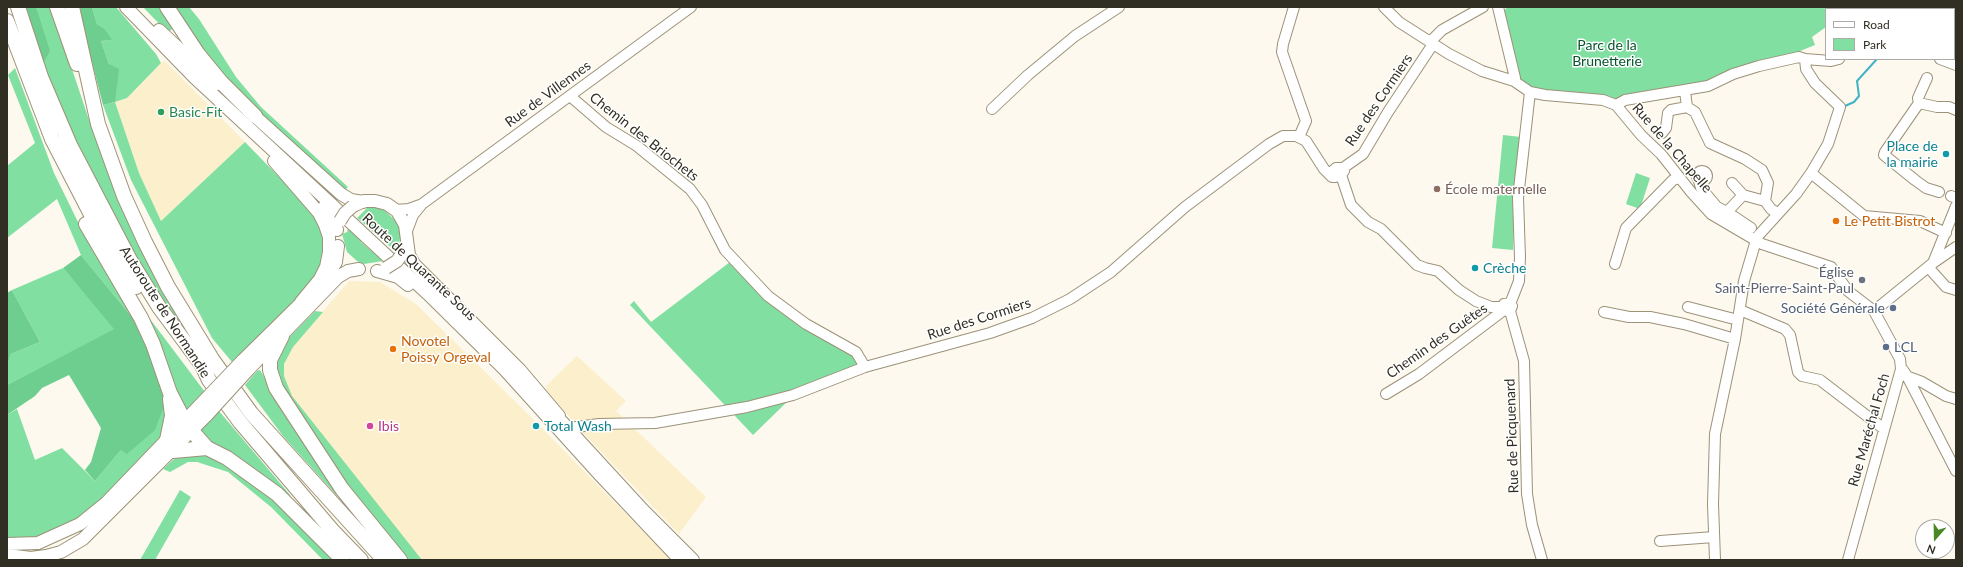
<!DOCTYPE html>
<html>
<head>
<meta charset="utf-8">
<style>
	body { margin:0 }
	#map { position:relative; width:1963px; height:567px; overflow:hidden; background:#fdf9ee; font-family:Lato,sans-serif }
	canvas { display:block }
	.frame { position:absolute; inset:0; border:8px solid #312e23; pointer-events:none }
	.legend { position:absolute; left:1825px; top:8px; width:130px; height:52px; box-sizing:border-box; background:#fff; border:1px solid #adaba7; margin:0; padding:5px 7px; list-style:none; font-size:12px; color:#312e23 }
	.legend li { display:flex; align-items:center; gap:8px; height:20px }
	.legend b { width:20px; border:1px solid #adaba7 }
	.north { position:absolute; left:1915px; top:519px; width:40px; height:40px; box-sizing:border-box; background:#fff; border:1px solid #adaba7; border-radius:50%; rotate:200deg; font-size:11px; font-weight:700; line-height:16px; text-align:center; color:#312e23 }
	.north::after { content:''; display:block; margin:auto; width:14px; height:18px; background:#498727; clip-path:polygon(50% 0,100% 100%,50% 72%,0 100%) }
</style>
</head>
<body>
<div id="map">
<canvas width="1963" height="567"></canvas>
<div class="frame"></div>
<ul class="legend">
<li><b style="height:5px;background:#fff"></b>Road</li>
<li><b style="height:11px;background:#81dfa1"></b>Park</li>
</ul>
<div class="north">N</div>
</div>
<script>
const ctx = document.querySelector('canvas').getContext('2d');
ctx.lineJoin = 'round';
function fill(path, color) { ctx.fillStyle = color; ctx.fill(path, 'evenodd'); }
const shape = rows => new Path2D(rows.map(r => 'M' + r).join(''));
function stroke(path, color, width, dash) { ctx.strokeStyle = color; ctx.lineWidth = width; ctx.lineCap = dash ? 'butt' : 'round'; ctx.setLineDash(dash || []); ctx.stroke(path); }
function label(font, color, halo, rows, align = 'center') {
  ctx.font = font + ' Lato,sans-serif'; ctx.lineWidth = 3; ctx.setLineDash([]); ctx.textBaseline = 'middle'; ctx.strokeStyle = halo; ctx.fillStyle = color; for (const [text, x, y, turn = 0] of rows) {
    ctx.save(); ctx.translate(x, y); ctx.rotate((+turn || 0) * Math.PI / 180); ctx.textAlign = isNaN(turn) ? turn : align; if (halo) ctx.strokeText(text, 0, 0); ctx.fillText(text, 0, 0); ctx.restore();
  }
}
fill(shape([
	[164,60,245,142,161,221,139,173,115,102,127,98],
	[349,281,380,282,416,304,531,417,671,560,421,560,327,449,285,387,275,367],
	[577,356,626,401,616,411,706,497,679,534,587,437,546,390,546,386]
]), '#fcefcb');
fill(shape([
	[36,7,49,7,66,51,88,117,114,189,141,249,191,343,154,291,83,161,43,64],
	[92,7,116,7,156,54,161,63,127,98,115,102,139,173,161,221,245,142,313,212,323,231,323,260,310,286,232,362,212,338,131,180,103,105,115,102,109,64,101,41,111,40,105,29,97,24],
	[143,7,161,7,175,26,168,33],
	[171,7,189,7,199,19,236,77,261,107,348,187,345,190,224,82],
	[1507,7,1852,7,1849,9,1826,9,1826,27,1812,37,1815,45,1701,91,1617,101,1547,93,1529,86,1520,79,1503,13],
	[15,68,54,173,77,220,141,328,81,255,57,199,7,238,7,166,35,143,8,75],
	[1503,135,1521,137,1516,168,1513,250,1492,248],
	[1636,173,1650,178,1640,209,1626,204],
	[367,208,377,208,384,210,396,221,401,229,399,247,394,250,357,218],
	[349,226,360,235,361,242,383,261,364,264,357,261,347,252,342,234,347,232],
	[734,259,761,287,807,324,860,351,869,368,790,399,753,435,630,305,634,301,651,322],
	[63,268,115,329,7,385,7,365,11,354,40,342,12,290],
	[138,303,205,392,190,411,184,408],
	[315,311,323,312,293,347,284,364,284,376,292,396,422,560,406,560,357,502,280,385,275,367,279,352,282,345],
	[260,370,266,380,348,508,283,436,245,385,257,371],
	[164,406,169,410,164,434,99,503,76,522,48,534,28,539,7,541,7,415,17,409,35,460,62,448,95,481,121,450],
	[219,411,291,496,226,455,198,431],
	[207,453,255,483,335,560,323,560,271,507,228,472,197,462,188,462,170,472,163,469,174,459,188,454],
	[180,490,191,497,155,560,140,560]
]), '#81dfa1');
fill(shape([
	[26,7,36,7,50,51,43,64],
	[80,7,92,7,97,24,105,29,112,40,101,41,109,64,119,69,115,102,103,105,83,27],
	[81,255,141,328,164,391,164,406,155,430,127,454,121,450,95,481,85,470,91,462,101,428,69,375,42,388,35,396,7,415,7,385,114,329,63,268],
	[12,290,40,342,11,354,7,365,7,293]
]), '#6dce8f');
stroke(shape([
	[1930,9,1932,7],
	[1845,106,1854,102,1859,96,1857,81,1877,59]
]), '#41b3c6', 2);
const minor = shape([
	[1294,7,1283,44,1282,52,1306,121,1299,137],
	[1384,7,1399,22,1449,54,1482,71,1514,81,1530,92,1545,95,1603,100,1616,105,1641,135,1661,154,1691,192,1711,214,1762,244,1831,267,1848,291,1874,311,1900,359,1901,369,1848,560],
	[1498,7,1515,78,1514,81],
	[1430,42,1442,30,1483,7],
	[1940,59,1956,65],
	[1685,91,1687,107,1695,112,1710,143,1745,159,1762,170,1768,183,1765,201,1771,209,1777,213],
	[570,96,606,127,637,146,690,189,702,205,725,250,768,296,806,324,856,352,865,367],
	[1919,103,1918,98,1927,78],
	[1616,105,1625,100,1708,86,1733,74,1759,66,1799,57,1805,59,1831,61,1839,59],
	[992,109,1028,75,1075,36,1119,7],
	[1662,133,1666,128,1668,113,1671,110,1687,107],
	'1697 176a5 5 0 1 1 10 0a5 5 0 1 1-10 0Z',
	[1811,173,1864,216,1920,221,1946,233],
	[1329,174,1336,168,1343,168,1363,154,1388,112,1433,44],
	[1341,175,1351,205,1368,222,1381,229,1417,265,1425,268,1438,271,1459,290,1476,301,1491,307,1503,307],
	[1699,181,1701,188,1717,207,1727,212],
	[1732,183,1743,195,1765,201],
	[1939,192,1926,188,1915,180,1884,155,1885,152,1919,103,1937,107,1949,107,1956,110],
	[1743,195,1727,212,1751,228],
	[1951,196,1956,198],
	[395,210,409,209,420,205],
	[407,231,413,215,422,204,691,7],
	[1933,263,1956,206],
	[1615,264,1626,228,1673,180,1679,178],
	[1928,267,1946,287,1956,290],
	[1510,303,1512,306,1510,311,1524,361,1527,494,1532,525,1542,560],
	[1688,307,1738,320],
	[1740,310,1785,329,1790,335,1798,372,1802,376,1820,380,1884,429],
	[1510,311,1507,311,1503,307,1504,304,1510,303,1512,299,1519,281,1520,257,1518,198,1530,92],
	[1874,311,1933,263,1956,247],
	[1604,312,1629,317,1650,317,1684,324,1735,339],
	[1901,369,1903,370,1907,376,1956,471],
	[1903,375,1922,382,1946,396,1956,399],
	[1386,394,1419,374,1504,310],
	[569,428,599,424,655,423,747,407,793,395,865,367,990,333,1032,318,1070,299,1111,272,1185,207,1269,144,1283,136,1296,136,1306,141,1324,169,1332,177,1335,177,1341,175,1344,171,1343,168],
	[1660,541,1714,537],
	[1715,560,1713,504,1715,434,1735,339,1744,281,1757,237,1796,194,1811,173,1828,144,1840,107,1815,83,1806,69,1805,59]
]);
const major = shape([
	[126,7,194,77,428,294,505,370,599,474,680,560],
	[159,30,217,84],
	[248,110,341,194,351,200,363,202],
	[274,161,319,213,325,225,329,237,329,252,326,267,320,279,301,302],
	[353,206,364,201,375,201,387,204,397,211,405,225,409,255,414,264,520,370,559,416],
	[324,207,333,216,337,230],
	[377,271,398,277,408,285],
	[325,280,336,262,338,246],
	[242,361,306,298],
	[249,369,338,277,348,271,359,269],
	[553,412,643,510,693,560],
	[7,544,38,543,80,524,106,503,200,405],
	[7,555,31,558,46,556,61,552,83,539,208,414]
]);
const highway = shape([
	[18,7,41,77,70,145,130,260,159,307,202,365,209,380,240,422,332,530,361,560],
	[57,7,77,64],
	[72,7,98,124,124,196,145,242,168,287,212,359,251,413,384,560],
	[167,7,198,54,221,82,255,116],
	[7,21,52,139,97,226,136,287],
	[86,224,141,318,153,344,170,393,185,422],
	[282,336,270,360,270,370,276,388,342,489,400,560],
	[192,431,207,448,227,458,277,494,343,560],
	[167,440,172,416,170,399],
	[173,451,207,448]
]);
stroke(minor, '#9c9278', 12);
stroke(major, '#9c9278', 14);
stroke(highway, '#9c9278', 16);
stroke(minor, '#fff', 10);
stroke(major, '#fff', 12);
stroke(highway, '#fff', 14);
const majorBridge = shape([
	[340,221,345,213,353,206],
	[386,268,397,261,404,251],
	[200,405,242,361],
	[208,414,249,369]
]);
stroke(majorBridge, '#9c9278', 14, []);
stroke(majorBridge, '#fff', 12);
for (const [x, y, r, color] of [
	[161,112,4,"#2e9e5b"],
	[1946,154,4,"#0f9aa8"],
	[1437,189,4,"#8d6e63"],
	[1836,221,4,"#e8710a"],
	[1475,268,4,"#0f9aa8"],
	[1862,280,4,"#6b7280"],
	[1893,308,4,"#5c6f8a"],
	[1886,347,4,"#5c6f8a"],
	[393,349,4,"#e8710a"],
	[370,426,4,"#d1479c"],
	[536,426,4,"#0f9aa8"]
]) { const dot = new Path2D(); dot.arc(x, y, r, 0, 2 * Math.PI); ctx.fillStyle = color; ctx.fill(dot); stroke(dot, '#fff', 1.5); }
label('14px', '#06532c', '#fff', [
	["Parc de la",1607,45],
	["Brunetterie",1607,61]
]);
label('14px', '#312e23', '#fff', [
	["Rue de Villennes",548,94,-36],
	["Rue des Cormiers",1379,100,-56],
	["Chemin des Briochets",644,137,38],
	["Rue de la Chapelle",1672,148,49],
	["Route de Quarante Sous",419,267,43],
	["Autoroute de Normandie",165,312,57],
	["Rue des Cormiers",979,319,-18],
	["Chemin des Guêtes",1437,341,-35],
	["Rue Maréchal Foch",1869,430,-74],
	["Rue de Picquenard",1512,436,-92]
]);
label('14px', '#27864d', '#fff', [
	["Basic-Fit",169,112]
], 'left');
label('14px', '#0d838f', '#fff', [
	["Place de",1938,146,"right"],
	["la mairie",1938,162,"right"],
	["Crèche",1483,268],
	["Total Wash",544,426]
], 'left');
label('14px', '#785e54', '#fff', [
	["École maternelle",1445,189]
], 'left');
label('14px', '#c56008', '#fff', [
	["Le Petit Bistrot",1844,221],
	["Novotel",401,341],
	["Poissy Orgeval",401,357]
], 'left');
label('14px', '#5b616d', '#fff', [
	["Église",1854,272],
	["Saint-Pierre-Saint-Paul",1854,288]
], 'right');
label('14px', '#4e5e75', '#fff', [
	["Société Générale",1885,308],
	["LCL",1894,347,"left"]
], 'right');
label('14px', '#b23c85', '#fff', [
	["Ibis",378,426]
], 'left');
</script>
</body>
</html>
